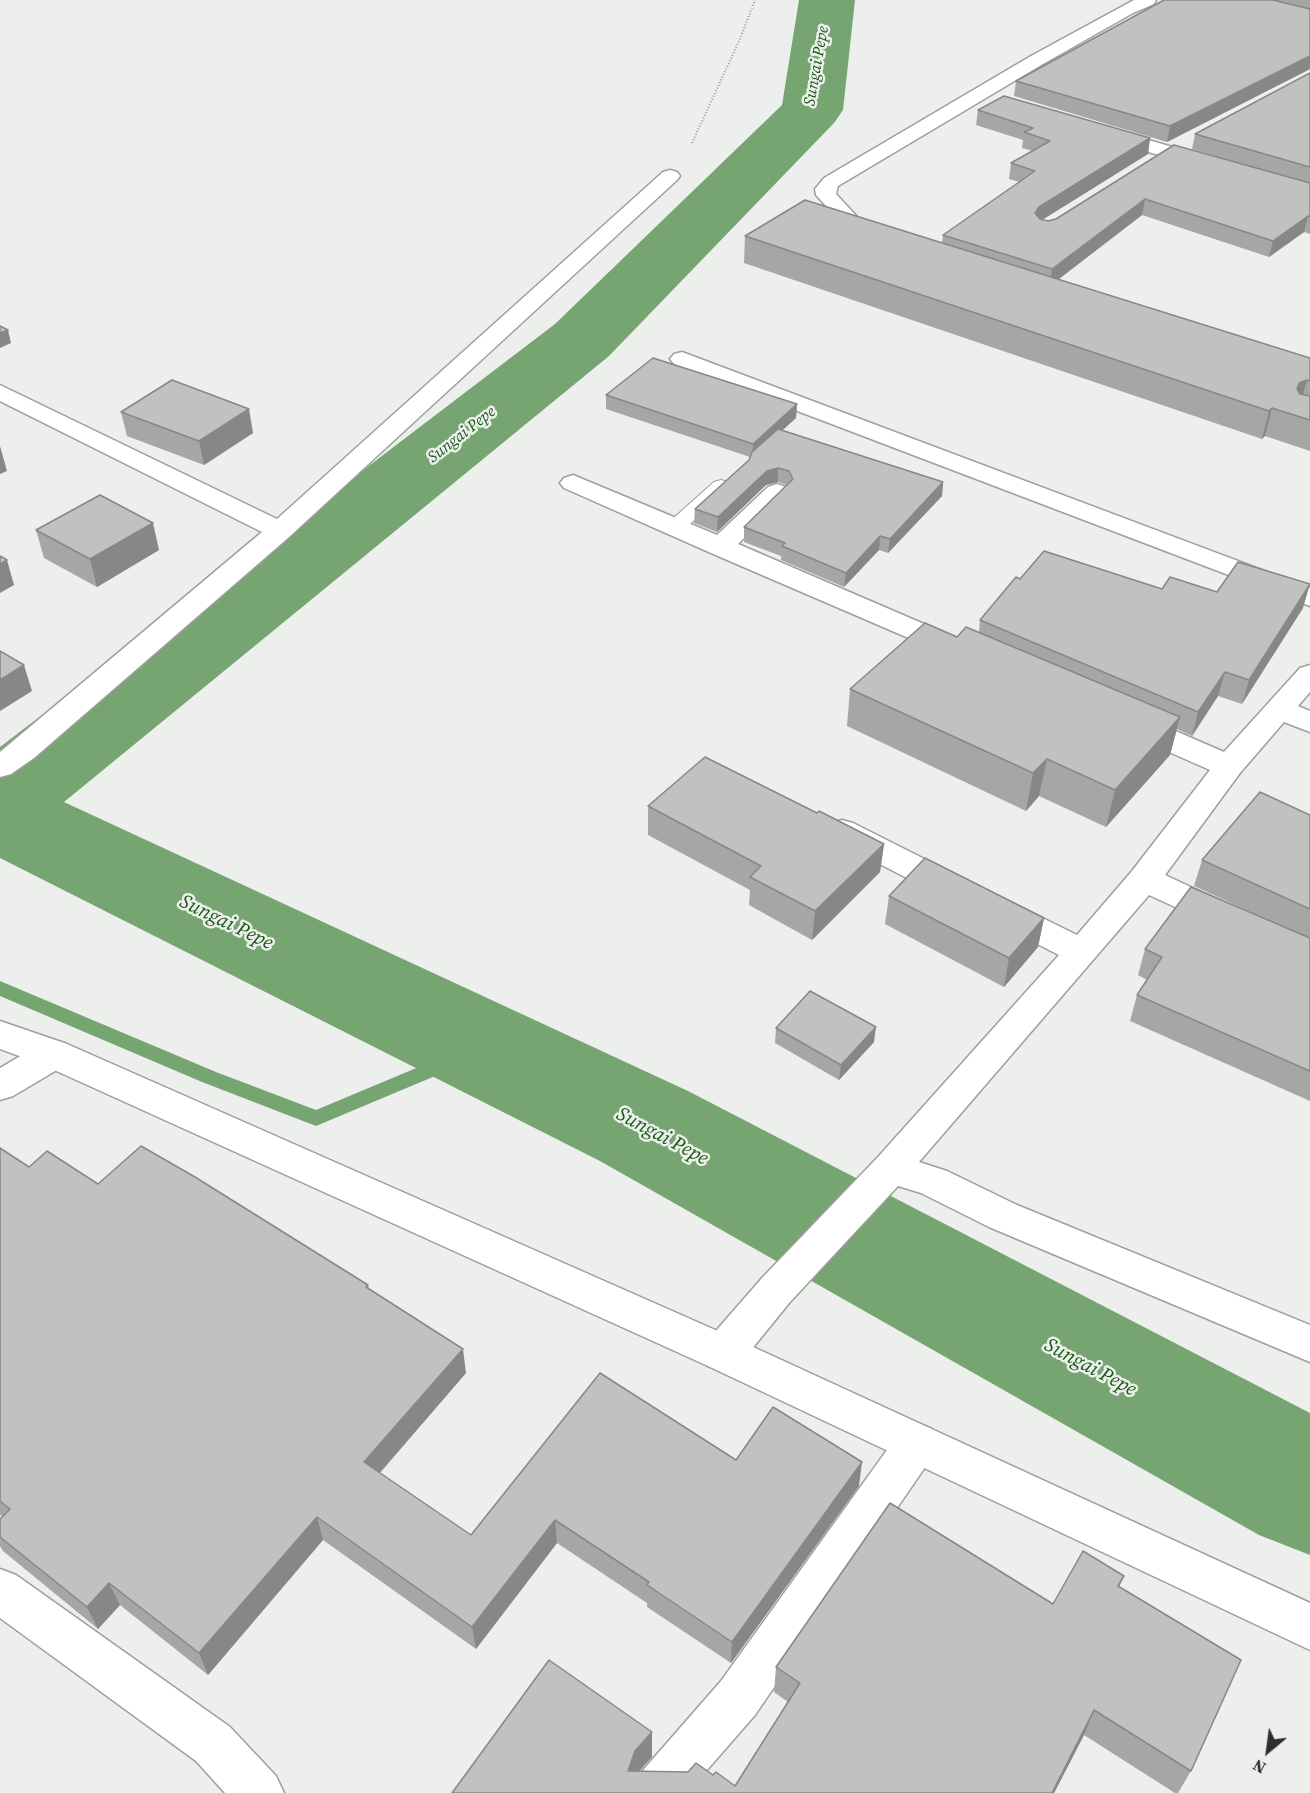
<!DOCTYPE html>
<html>
<head>
<meta charset="utf-8">
<style>
	body { margin:0 }
	#map { position:relative; width:1310px; height:1793px; overflow:hidden; background:#ecefec; font-family:"Source Serif 4",serif }
	canvas { display:block }
	.north { position:absolute; left:1238px; top:1721px; width:60px; height:60px; -webkit-text-stroke:4px #ecefec; paint-order:stroke; rotate:209deg; font-size:16px; font-weight:700; line-height:24px; text-align:center; color:#2d2e2d }
	.north::after { content:''; display:block; margin:auto; width:21px; height:27px; background:#2d2e2d; clip-path:polygon(50% 0,100% 100%,50% 72%,0 100%) }
</style>
</head>
<body>
<div id="map">
<canvas width="1310" height="1793"></canvas>
<div class="north">N</div>
</div>
<script>
const ctx = document.querySelector('canvas').getContext('2d');
ctx.lineJoin = 'round';
const shape = rows => new Path2D(rows.map(r => 'M' + r).join(''));
function fill(path, color) { ctx.fillStyle = color; ctx.fill(path, 'evenodd'); }
function stroke(path, color, width, dash) { ctx.strokeStyle = color; ctx.lineWidth = width; ctx.lineCap = dash ? 'butt' : 'round'; ctx.setLineDash(dash || []); ctx.stroke(path); }
function label(font, color, halo, rows, align = 'center') {
  ctx.font = font + ' "Source Serif 4",serif'; ctx.lineWidth = 5; ctx.setLineDash([]); ctx.textBaseline = 'middle'; ctx.strokeStyle = halo; ctx.fillStyle = color; for (const [text, x, y, turn = 0] of rows) {
    ctx.save(); ctx.translate(x, y); ctx.rotate((+turn || 0) * Math.PI / 180); ctx.textAlign = isNaN(turn) ? turn : align; if (halo) ctx.strokeText(text, 0, 0); ctx.fillText(text, 0, 0); ctx.restore();
  }
}
fill(shape([
	[0,981,216,1072,316,1110,476,1043,483,1041,490,1043,493,1048,490,1053,316,1126,202,1082,0,996,0,981]
]), '#76a572');
fill(shape([
	[799,0,855,0,843,110,834,123,609,356,64,802,688,1091,1310,1413,1310,1555,1259,1535,600,1161,0,858,0,747,555,324,782,105,799,0]
]), '#76a572');
const lane = shape([
	[721,480,728,482,731,486,728,490,681,532,667,532,664,528,667,524,714,482,721,480]
]);
const street = shape([
	[1134,0,1156,0,1154,4,1133,13,1043,64,838,186,836,194,862,222,884,235,888,239,884,243,877,245,870,243,848,230,816,195,815,189,824,178,1031,56,1134,0],
	[1107,128,1214,159,1217,163,1214,167,1207,169,1100,138,1097,134,1100,130,1107,128],
	[670,170,677,172,680,176,677,180,289,537,34,758,11,774,0,777,0,752,262,532,0,401,0,385,277,519,663,172,670,170],
	[682,352,1310,588,1310,606,674,364,670,359,674,354,682,352],
	[573,475,717,535,768,487,777,484,786,487,790,492,786,497,738,544,968,643,972,649,968,655,958,658,948,655,711,553,564,488,560,483,564,478,573,475],
	[1310,665,1310,692,1298,706,1310,711,1310,732,1284,722,1240,773,1165,875,1236,908,1241,916,1236,924,1224,928,1212,924,1149,895,919,1162,947,1171,1017,1205,1310,1325,1310,1362,989,1227,921,1193,898,1186,790,1302,738,1366,723,1371,708,1366,702,1353,708,1340,762,1278,878,1157,1059,955,988,919,983,911,988,903,1000,899,1012,903,1077,935,1132,871,1210,770,1121,731,1117,724,1121,717,1132,714,1143,717,1224,752,1300,668,1310,665],
	[842,820,853,823,966,880,970,888,966,896,954,900,942,896,831,839,826,831,831,823,842,820],
	[54,1040,67,1044,72,1054,67,1064,13,1096,0,1100,0,1068,41,1044,54,1040],
	[917,1423,932,1429,938,1443,932,1457,755,1715,687,1793,630,1793,638,1776,721,1681,902,1429,917,1423],
	[0,1569,16,1575,230,1727,276,1776,284,1793,225,1793,196,1761,0,1618,0,1569]
]);
const secondary = shape([
	[0,1021,67,1044,738,1340,1310,1603,1310,1650,708,1366,41,1064,0,1049,0,1021]
]);
stroke(lane, '#9c9f9c', 2);
stroke(street, '#9c9f9c', 3);
stroke(secondary, '#9c9f9c', 3);
stroke(shape([
	[692,143,740,39,755,0]
]), '#999b99', 2, [1, 2]);
fill(lane, '#fff');
fill(street, '#fff');
fill(secondary, '#fff');
fill(shape([
	[1164,0,1310,0,1310,69,1167,142,1014,96,1016,81],
	[1310,73,1310,234,1304,232,1269,257,1142,215,1058,279,1310,358,1310,451,1265,436,1262,439,744,263,745,236,942,243,943,235,1019,182,1009,179,1011,163,1033,151,1022,148,1023,140,976,125,978,110,1150,138,1148,154,1042,220,1048,221,1231,161,1192,149,1195,134],
	[606,395,797,404,796,418,782,430,943,482,942,496,888,553,879,550,844,587,781,560,781,556,744,542,744,527,787,485,778,482,766,485,717,532,694,523,695,509,749,460,750,457,606,409],
	[121,412,253,433,204,465,127,436],
	[36,530,159,550,97,587,44,558],
	[1020,579,1217,592,1303,608,1242,704,1218,696,1192,736,1177,729,1170,755,1106,827,1039,796,1026,811,847,726,850,689,957,637,979,632,980,620],
	[648,806,817,813,884,844,880,872,812,940,749,905,750,890,648,835],
	[1310,815,1310,1101,1130,1021,1137,995,1147,980,1138,975,1145,949,1268,920,1194,886,1202,860],
	[889,896,1044,918,1038,947,1004,987,885,924],
	[776,1028,874,1042,839,1080,775,1043],
	[0,1148,29,1167,98,1184,368,1285,369,1289,466,1373,380,1473,471,1535,736,1460,859,1486,731,1663,647,1607,647,1603,557,1543,476,1649,323,1540,208,1675,120,1605,98,1629,3,1551,0,1546,0,1519,2,1516,0,1515],
	[1124,1576,1119,1587,1191,1771,1178,1793,1175,1793,1084,1735,1054,1793,452,1793,652,1732,652,1757,639,1771,713,1775,735,1786,788,1702,774,1692,776,1667,1053,1604]
]), '#a5a7a4');
fill(shape([
	[1310,56,1310,69,1167,142,1170,126],
	[1150,138,1148,154,1037,223,1035,213,1039,207],
	[1145,199,1142,215,1050,286,1052,269],
	[1308,216,1304,232,1269,257,1273,241],
	[8,330,11,343,0,348,0,333],
	[1307,380,1299,408,1291,411,1289,417,1299,383],
	[797,404,796,418,752,458,753,444],
	[1272,408,1265,436,1262,439,1269,411],
	[249,409,253,433,204,465,199,441],
	[0,446,7,471,0,474],
	[778,468,778,482,766,485,717,532,718,517,767,471],
	[943,482,942,496,888,553,890,539],
	[153,523,159,550,97,587,90,559],
	[880,536,879,550,844,587,846,573],
	[7,560,14,585,0,593,0,564],
	[1310,584,1303,608,1242,704,1249,680],
	[24,665,32,691,0,711,0,680],
	[1225,672,1218,696,1192,736,1198,712],
	[1180,717,1170,755,1106,827,1115,790],
	[1047,759,1039,796,1026,811,1033,773],
	[884,844,880,872,812,940,815,911],
	[1044,918,1038,947,1004,987,1009,958],
	[876,1027,874,1042,839,1080,841,1065],
	[463,1349,466,1373,369,1485,364,1462],
	[862,1462,859,1486,731,1663,732,1642],
	[317,1517,323,1540,208,1675,199,1653],
	[555,1520,557,1543,476,1649,472,1627],
	[109,1583,120,1605,98,1629,87,1607],
	[1094,1710,1084,1735,1054,1793,1052,1793],
	[652,1732,652,1757,636,1775,628,1771,635,1751]
]), '#868886');
const building = shape([
	[1164,0,1273,0,1310,9,1310,56,1170,126,1016,81,1164,0],
	[1310,73,1310,167,1195,134,1310,73],
	[1004,96,1150,138,1039,207,1035,213,1040,219,1048,221,1056,219,1174,145,1310,183,1310,217,1308,216,1273,241,1145,199,1052,269,943,235,1035,171,1011,163,1050,141,1024,132,1033,128,978,110,1004,96],
	[805,200,1310,358,1310,381,1307,380,1299,383,1297,389,1300,394,1310,396,1310,420,1272,408,1269,411,745,236,805,200],
	[0,326,8,330,0,333,0,326],
	[653,358,797,404,753,444,606,395,653,358],
	[172,380,249,409,199,441,121,412,172,380],
	[778,429,943,482,890,539,880,536,846,573,782,546,785,543,744,527,793,479,789,471,778,468,767,471,718,517,695,509,749,460,752,452,778,429],
	[100,495,153,523,90,559,36,530,100,495],
	[1044,551,1162,589,1170,577,1217,592,1238,562,1310,584,1249,680,1225,672,1198,712,980,620,1016,577,1020,579,1044,551],
	[0,556,7,560,0,564,0,556],
	[925,623,957,637,966,627,1180,717,1115,790,1047,759,1033,773,850,689,925,623],
	[0,651,24,665,0,680,0,651],
	[705,757,817,813,819,811,884,844,815,911,750,877,761,866,648,806,705,757],
	[1260,792,1310,815,1310,909,1202,860,1260,792],
	[925,858,1044,918,1009,958,889,896,925,858],
	[1191,887,1310,938,1310,1071,1137,995,1162,957,1145,949,1191,887],
	[810,991,876,1027,841,1065,776,1028,810,991],
	[141,1146,195,1177,368,1285,366,1287,463,1349,364,1462,471,1535,600,1373,736,1460,773,1407,862,1462,732,1642,647,1585,649,1582,555,1520,472,1627,317,1517,199,1653,109,1583,87,1607,0,1537,0,1519,10,1509,0,1501,0,1148,29,1167,47,1151,98,1184,141,1146],
	[890,1503,1053,1604,1083,1551,1124,1576,1118,1586,1241,1660,1191,1771,1094,1710,1052,1793,452,1793,549,1660,652,1732,635,1751,628,1771,688,1772,696,1763,713,1775,716,1772,735,1786,800,1683,776,1667,890,1503]
]);
fill(building, '#c0c2bf');
stroke(building, '#868886', 1.5);
label('italic 16px', '#195a16', '#ecefec', [
	["Sungai Pepe",817,66,-80],
	["Sungai Pepe",462,435,-38]
]);
label('italic 20px', '#195a16', '#ecefec', [
	["Sungai Pepe",226,923,26],
	["Sungai Pepe",662,1137,28],
	["Sungai Pepe",1090,1368,28]
]);
</script>
</body>
</html>
